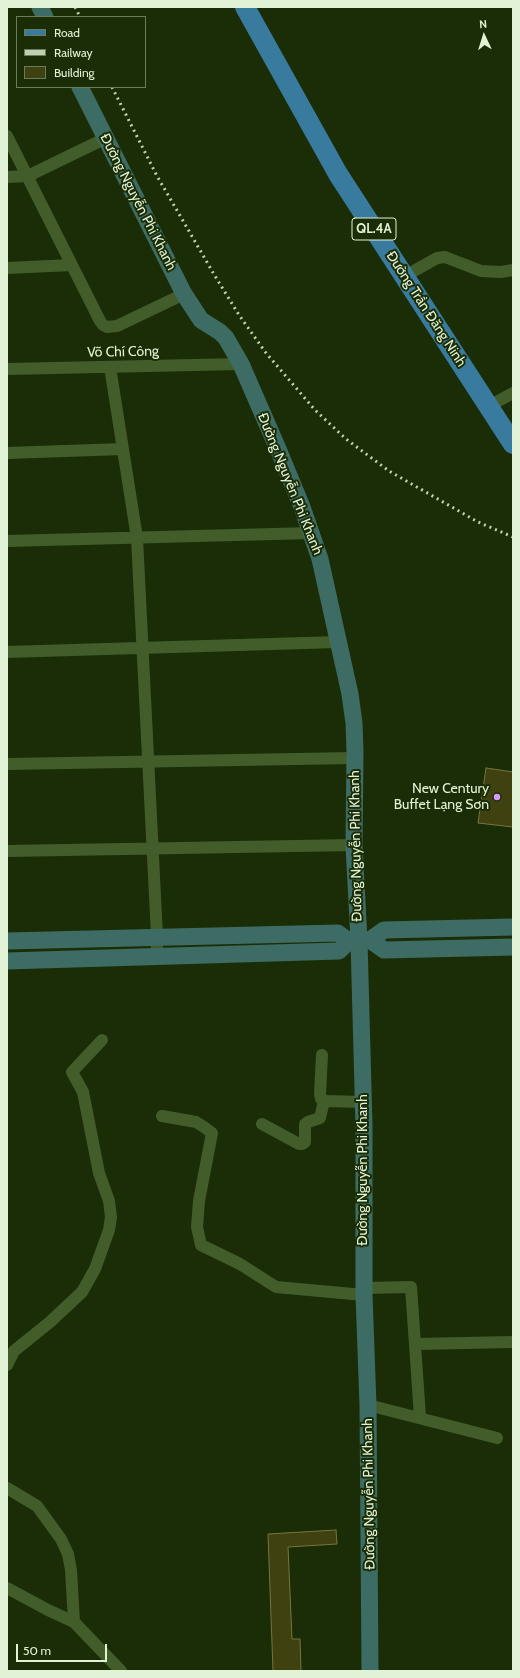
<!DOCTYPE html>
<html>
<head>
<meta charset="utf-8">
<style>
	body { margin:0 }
	#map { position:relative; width:520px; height:1678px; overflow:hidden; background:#1b2d06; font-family:Cabin,sans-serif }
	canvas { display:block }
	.frame { position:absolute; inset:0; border:8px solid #e2f2d6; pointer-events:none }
	.legend { position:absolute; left:16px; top:16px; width:130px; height:72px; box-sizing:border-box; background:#1b2d06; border:1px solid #6b7c59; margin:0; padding:5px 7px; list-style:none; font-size:12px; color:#e2f2d6 }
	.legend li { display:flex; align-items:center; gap:8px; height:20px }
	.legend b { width:20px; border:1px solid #6b7c59 }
	.north { position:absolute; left:464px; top:16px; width:40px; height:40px; -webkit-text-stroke:3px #1b2d06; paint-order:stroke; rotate:356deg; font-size:11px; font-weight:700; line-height:16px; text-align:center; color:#e2f2d6 }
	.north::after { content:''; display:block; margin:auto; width:14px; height:18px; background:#e2f2d6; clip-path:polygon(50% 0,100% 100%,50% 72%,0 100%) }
	.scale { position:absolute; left:16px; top:1644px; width:91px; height:18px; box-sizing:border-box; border:2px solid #e2f2d6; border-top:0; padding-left:5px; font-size:12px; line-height:14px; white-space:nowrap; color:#e2f2d6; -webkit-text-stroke:3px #1b2d06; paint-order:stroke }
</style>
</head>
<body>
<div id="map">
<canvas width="520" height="1678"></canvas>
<div class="frame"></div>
<ul class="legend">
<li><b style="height:5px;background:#387b9e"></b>Road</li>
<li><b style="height:5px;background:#c0d0b2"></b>Railway</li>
<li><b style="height:11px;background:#3f4111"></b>Building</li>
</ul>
<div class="north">N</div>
<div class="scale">50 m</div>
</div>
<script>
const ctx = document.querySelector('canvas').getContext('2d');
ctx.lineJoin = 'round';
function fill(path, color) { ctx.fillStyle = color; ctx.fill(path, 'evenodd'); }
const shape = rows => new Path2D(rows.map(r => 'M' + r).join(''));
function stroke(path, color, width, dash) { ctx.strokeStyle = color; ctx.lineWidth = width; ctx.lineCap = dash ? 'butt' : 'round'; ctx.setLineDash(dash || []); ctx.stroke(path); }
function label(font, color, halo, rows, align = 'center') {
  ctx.font = font + ' Cabin,sans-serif'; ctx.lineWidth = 4; ctx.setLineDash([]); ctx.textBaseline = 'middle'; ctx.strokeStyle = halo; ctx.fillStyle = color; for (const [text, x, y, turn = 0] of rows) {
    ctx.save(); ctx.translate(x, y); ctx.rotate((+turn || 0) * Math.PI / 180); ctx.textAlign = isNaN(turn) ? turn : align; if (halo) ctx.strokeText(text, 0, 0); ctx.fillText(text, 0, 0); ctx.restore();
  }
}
const building = shape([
	[486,768,513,772,513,827,478,823,486,768],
	[336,1530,337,1544,288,1547,292,1639,300,1639,301,1671,273,1671,268,1534,336,1530]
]);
fill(building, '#3f4111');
stroke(building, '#74773b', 1);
stroke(shape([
	[7,136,100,321,103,325,107,327,117,326,184,294],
	[7,177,27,176,34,173,106,138],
	[7,268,72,265],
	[405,276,437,258,445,257,481,271,501,272,513,270],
	[110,367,137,538,157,936,157,957],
	[7,369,241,364],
	[489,406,513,393],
	[7,453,123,449],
	[7,541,312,533],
	[7,652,338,642],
	[7,764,354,758],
	[7,851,354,845],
	[322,1055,320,1094,321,1099,326,1101,363,1102],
	[162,1116,196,1122,204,1127,212,1133,199,1201,197,1227,201,1245,240,1264,276,1287,364,1295],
	[262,1124,299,1144,302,1144,305,1142,305,1124,308,1122,320,1118,324,1101],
	[364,1288,411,1287,420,1417],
	[416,1344,513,1342],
	[7,1365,14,1351,50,1322,82,1292,95,1269,109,1230,111,1217,109,1201,99,1173,83,1092,72,1072,102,1040],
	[368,1405,497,1438],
	[7,1488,37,1506,61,1539,68,1554,71,1570,74,1622,121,1671],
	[7,1588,48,1610,74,1622]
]), '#425d2a', 12);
stroke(shape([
	[40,7,45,17],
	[80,87,184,294,201,320,220,332,226,338,241,364,278,449,302,507,320,559,350,694,354,723,355,751,354,845,359,941,364,1126,364,1295,368,1405,370,1671],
	[370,940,384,950,513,947],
	[7,941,338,933,349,941,370,940,384,930,513,927],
	[7,961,339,951,349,941]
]), '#3d6c64', 17);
stroke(shape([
	[245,7,338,174,513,444]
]), '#387b9e', 20);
stroke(shape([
	[75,7,80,17],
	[112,87,157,176,215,276,239,315,266,353,315,410,346,439,389,471,478,522,513,537]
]), '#c0d0b2', 3, [2, 4]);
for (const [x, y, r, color] of [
	[497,797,4,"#d69bfa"]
]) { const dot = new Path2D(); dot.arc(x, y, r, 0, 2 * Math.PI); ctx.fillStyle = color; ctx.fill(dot); stroke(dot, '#1b2d06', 1.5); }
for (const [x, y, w] of [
	[374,229,44]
]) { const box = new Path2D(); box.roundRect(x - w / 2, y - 11, w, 22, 3); ctx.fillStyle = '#1b2d06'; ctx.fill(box); stroke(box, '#e2f2d6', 1); }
label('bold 13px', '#e2f2d6', null, [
	["QL.4A",374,229]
]);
label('14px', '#e2f2d6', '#1b2d06', [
	["Đường Nguyễn Phi Khanh",138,202,63],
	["Đường Trần Đăng Ninh",426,309,57],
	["Võ Chí Công",123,352,-1],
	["Đường Nguyễn Phi Khanh",290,484,68],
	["Đường Nguyễn Phi Khanh",356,846,-91],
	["Đường Nguyễn Phi Khanh",363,1170,-90],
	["Đường Nguyễn Phi Khanh",369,1494,-91]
]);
label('14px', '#e2f2d6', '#1b2d06', [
	["New Century",489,789],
	["Buffet Lạng Sơn",489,805]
], 'right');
</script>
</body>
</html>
